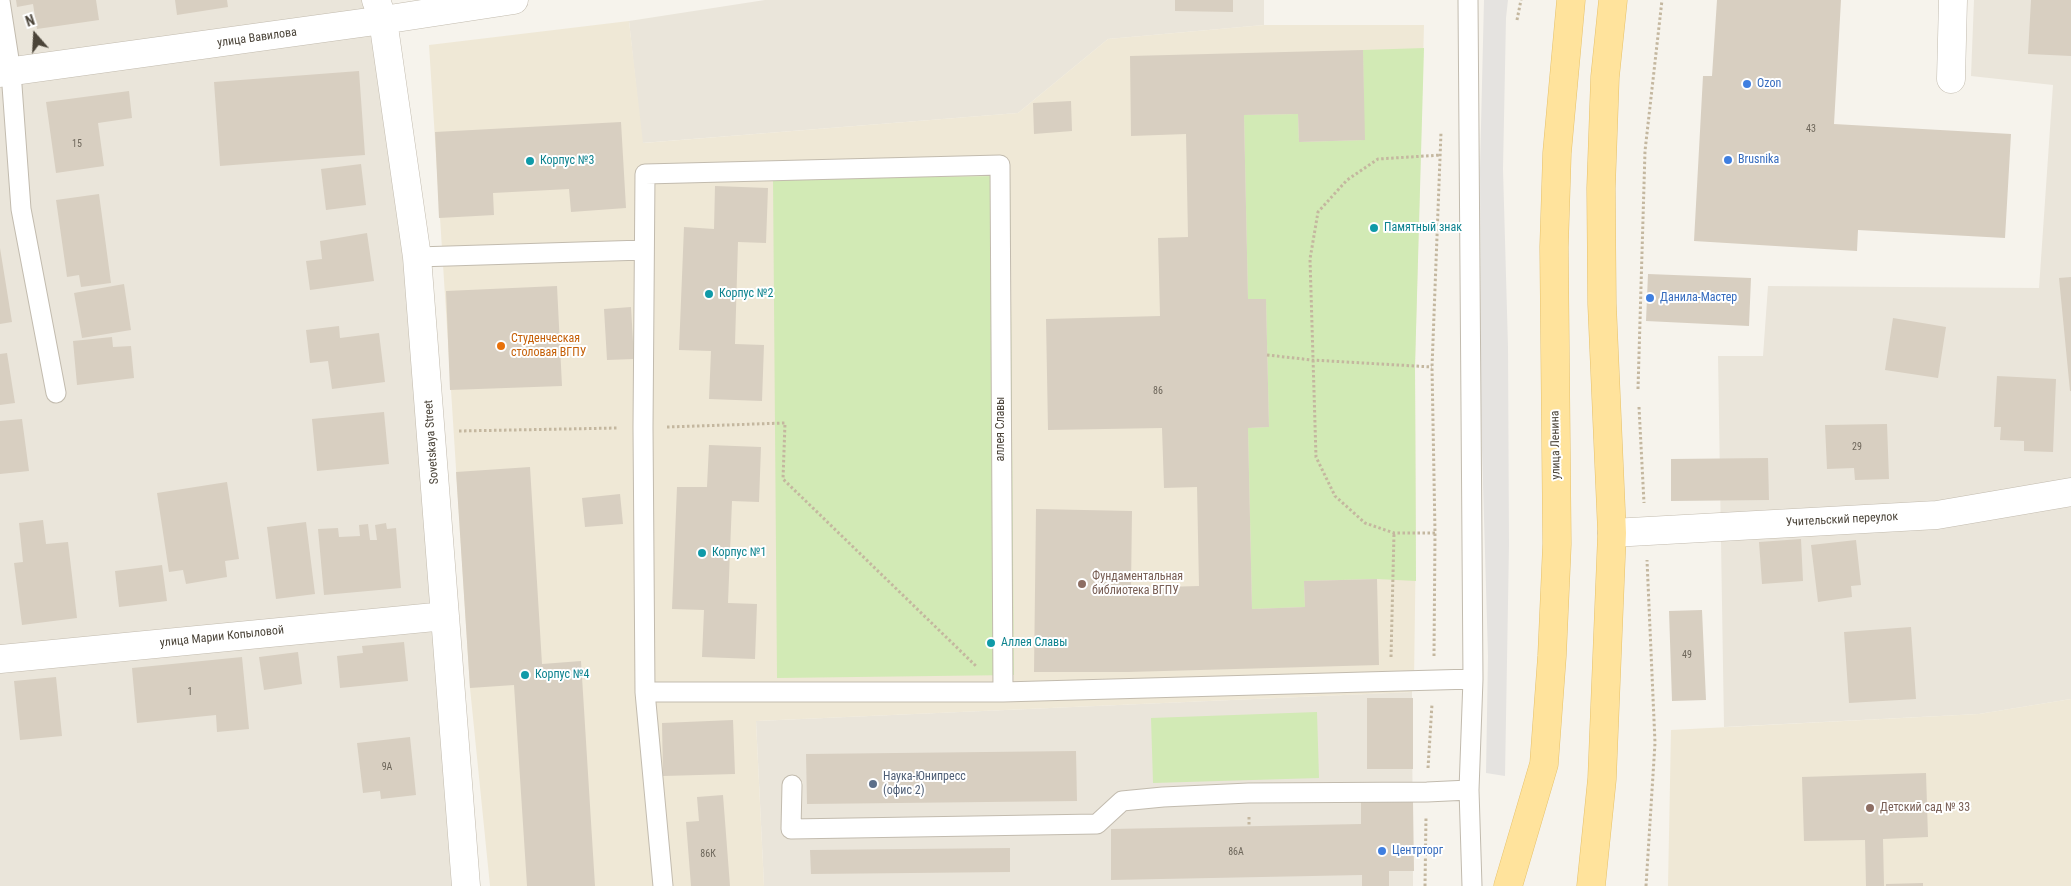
<!DOCTYPE html>
<html>
<head>
<meta charset="utf-8">
<style>
	body { margin:0 }
	#map { position:relative; width:2071px; height:886px; overflow:hidden; background:#f6f3ec; font-family:"Roboto Condensed",sans-serif }
	canvas { display:block }
	.north { position:absolute; left:10px; top:10px; width:50px; height:50px; -webkit-text-stroke:4px #fff; paint-order:stroke; rotate:341deg; font-size:14px; font-weight:700; line-height:20px; text-align:center; color:#4b4439 }
	.north::after { content:''; display:block; margin:auto; width:18px; height:22px; background:#4b4439; clip-path:polygon(50% 0,100% 100%,50% 72%,0 100%) }
</style>
</head>
<body>
<div id="map">
<canvas width="2071" height="886"></canvas>
<div class="north">N</div>
</div>
<script>
const ctx = document.querySelector('canvas').getContext('2d');
ctx.lineJoin = 'round';
function fill(path, color) { ctx.fillStyle = color; ctx.fill(path, 'evenodd'); }
const shape = rows => new Path2D(rows.map(r => 'M' + r).join(''));
function stroke(path, color, width, dash) { ctx.strokeStyle = color; ctx.lineWidth = width; ctx.lineCap = dash ? 'butt' : 'round'; ctx.setLineDash(dash || []); ctx.stroke(path); }
function label(font, color, halo, rows, align = 'center') {
  ctx.font = font + ' "Roboto Condensed",sans-serif'; ctx.lineWidth = 4; ctx.setLineDash([]); ctx.textBaseline = 'middle'; ctx.strokeStyle = halo; ctx.fillStyle = color; for (const [text, x, y, turn = 0] of rows) {
    ctx.save(); ctx.translate(x, y); ctx.rotate((+turn || 0) * Math.PI / 180); ctx.textAlign = isNaN(turn) ? turn : align; if (halo) ctx.strokeText(text, 0, 0); ctx.fillText(text, 0, 0); ctx.restore();
  }
}
fill(shape([
	[0,0,387,0,458,886,0,886],
	[765,0,1264,0,1264,25,1108,39,1018,113,642,143,629,21],
	[1974,0,2071,0,2071,699,1979,714,1724,727,1718,356,1763,356,1768,286,2039,288,2053,85,1971,76],
	[1412,692,1413,886,764,886,756,721]
]), '#eae5da');
fill(shape([
	[629,21,643,143,1018,113,1108,39,1264,25,1424,25,1415,366,1416,534,1414,681,1412,692,756,721,764,886,490,886,470,688,429,45],
	[2071,699,2071,886,1668,886,1671,730,1979,714]
]), '#efe8d6');
fill(shape([
	[1424,48,1415,366,1416,581,1377,579,1304,581,1305,607,1252,609,1248,428,1269,427,1266,299,1248,299,1244,115,1298,114,1299,142,1364,140,1363,50],
	[1010,176,1014,675,777,678,773,178],
	[1317,712,1319,778,1153,783,1151,718]
]), '#d2eab5');
fill(shape([
	[1484,0,1508,0,1506,18,1503,169,1508,347,1509,545,1505,776,1486,773,1488,656,1481,415,1480,168]
]), '#e5e3e0');
fill(shape([
	[16,0,96,0,99,20,37,29,33,4,17,7],
	[175,0,227,0,228,7,177,15],
	[1175,0,1233,0,1233,12,1175,11],
	[1717,0,1841,0,1834,124,2011,134,2005,238,1858,230,1857,251,1694,241,1703,76,1712,76],
	[2031,0,2071,0,2071,56,2028,54],
	[1363,50,1365,140,1299,142,1298,114,1244,115,1248,299,1266,299,1269,427,1248,428,1252,609,1305,607,1304,581,1377,579,1379,665,1128,672,1034,672,1036,509,1132,511,1131,588,1199,586,1197,487,1164,488,1162,428,1048,430,1046,319,1160,316,1158,238,1188,237,1186,134,1131,136,1130,56],
	[359,71,365,155,220,166,214,82],
	[129,91,132,118,98,123,104,166,56,173,46,102],
	[1071,101,1072,131,1034,134,1033,103],
	[621,122,626,208,571,212,569,189,493,193,494,215,439,218,435,132],
	[361,164,366,205,326,210,321,169],
	[715,186,768,188,766,243,738,242,735,344,764,345,762,401,709,399,711,351,679,350,684,227,714,229],
	[99,194,111,283,81,287,79,275,67,277,56,200],
	[367,233,374,281,310,290,306,261,322,259,320,241],
	[0,248,12,322,0,324],
	[1648,274,1751,278,1749,326,1646,321],
	[2071,277,2071,391,2070,391,2059,278],
	[124,284,131,330,82,338,74,293],
	[557,286,562,386,450,390,446,291],
	[631,307,634,359,607,360,604,309],
	[1893,318,1946,327,1938,378,1885,370],
	[339,326,340,338,379,333,385,382,332,389,328,361,310,363,306,330],
	[112,337,113,347,131,346,134,378,77,385,73,341],
	[7,353,15,403,0,405,0,354],
	[1997,376,2056,379,2053,452,2024,451,2024,441,2000,440,2001,427,1994,427],
	[384,412,389,464,317,471,312,419],
	[22,419,29,471,0,474,0,421],
	[1887,424,1889,479,1855,480,1854,468,1827,469,1825,425],
	[709,445,761,447,759,502,732,501,728,603,757,604,755,659,702,657,704,610,672,609,677,487,707,487],
	[1768,458,1769,500,1671,501,1671,459],
	[530,467,542,664,581,661,595,886,527,886,514,685,470,688,456,472],
	[227,482,239,559,225,561,227,577,186,584,183,570,169,572,157,493],
	[620,494,623,524,585,527,582,498],
	[43,520,46,544,68,542,77,618,22,625,14,563,23,562,19,523],
	[306,522,315,594,276,599,267,527],
	[386,523,387,529,396,528,401,588,324,595,318,529,338,528,339,537,360,536,359,525,368,524,370,540,377,540,375,525],
	[1801,539,1803,581,1762,584,1759,542],
	[1856,540,1861,585,1851,586,1852,597,1818,602,1811,545],
	[162,565,167,601,119,607,115,571],
	[1702,610,1706,700,1672,701,1669,611],
	[1911,627,1916,699,1849,703,1844,632],
	[404,642,408,681,340,688,337,656,363,653,362,646],
	[298,652,302,684,264,690,259,657],
	[242,657,249,729,217,732,216,715,137,723,132,668],
	[56,677,62,736,20,740,14,681],
	[1367,698,1413,698,1413,769,1367,769],
	[733,720,735,774,663,776,662,723],
	[410,737,416,795,381,799,380,791,363,793,357,743],
	[1076,751,1077,801,807,804,806,754],
	[1926,773,1928,837,1883,839,1884,886,1866,886,1865,840,1804,841,1802,777],
	[723,795,730,886,691,886,686,822,699,821,697,797],
	[1361,802,1413,802,1414,871,1389,871,1389,886,1362,886,1362,875,1111,880,1111,829,1361,824],
	[1010,848,1010,872,811,874,810,850],
	[1923,883,1923,886,1886,886,1886,884]
]), '#d8cfc1');
const service = shape([
	[1468,0,1473,679,1469,790,1472,886],
	[0,1,11,72,21,209,56,393],
	[417,257,644,250],
	[645,692,1003,692,1473,679],
	[792,785,791,829,1097,824,1122,801,1163,797,1249,793,1427,792,1469,790],
	[663,886,645,692,643,427,645,174,1000,165,1003,692]
]);
const minor = shape([
	[376,0,383,20,417,257,466,886],
	[0,73,383,20,514,0],
	[1951,79,1953,0],
	[1612,533,1937,515,2071,492],
	[0,659,445,616]
]);
const primary = shape([
	[1508,886,1544,764,1552,656,1557,544,1554,247,1557,153,1571,0],
	[1591,886,1602,779,1612,533,1602,304,1601,188,1605,77,1613,0]
]);
stroke(service, '#c2bbae', 21);
stroke(minor, '#c2bbae', 29);
stroke(primary, '#e6c16a', 29);
stroke(shape([
	[1517,20,1521,0],
	[1267,355,1312,360,1432,367],
	[1638,389,1645,151,1662,0],
	[1639,407,1644,503],
	[667,427,785,423,783,479,977,667],
	[459,431,618,428],
	[1435,533,1394,533,1365,523,1335,496,1316,457,1310,259,1318,212,1347,180,1378,159,1441,155],
	[1434,656,1435,533,1432,367,1441,132],
	[1391,657,1394,533],
	[1428,768,1432,704],
	[1249,817,1249,826],
	[1425,886,1426,817],
	[1646,886,1655,743,1647,560]
]), '#c4b79f', 3, [2.5, 2.5]);
stroke(service, '#fff', 19);
stroke(minor, '#fff', 28);
stroke(primary, '#ffe39c', 28);
for (const [x, y, r, color] of [
	[1747,84,5,"#3f7fe0"],
	[1728,160,5,"#3f7fe0"],
	[530,161,5,"#0f9aa8"],
	[1374,228,5,"#0f9aa8"],
	[709,294,5,"#0f9aa8"],
	[1650,298,5,"#3f7fe0"],
	[501,346,5,"#e8710a"],
	[702,553,5,"#0f9aa8"],
	[1082,584,5,"#8d6e63"],
	[991,643,5,"#0f9aa8"],
	[525,675,5,"#0f9aa8"],
	[873,784,5,"#5c6f8a"],
	[1870,808,5,"#8d6e63"],
	[1382,851,5,"#3f7fe0"]
]) { const dot = new Path2D(); dot.arc(x, y, r, 0, 2 * Math.PI); ctx.fillStyle = color; ctx.fill(dot); stroke(dot, '#fff', 2); }
label('10px', '#6e675b', null, [
	["43",1811,129],
	["15",77,144],
	["86",1158,391],
	["29",1857,447],
	["49",1687,655],
	["1",190,692],
	["9А",387,767],
	["86А",1236,852],
	["86К",708,854]
]);
label('12px', '#4b4439', '#fff', [
	["улица Вавилова",257,38,-8],
	["аллея Славы",1001,429,-90],
	["Sovetskaya Street",432,442,-94],
	["улица Ленина",1556,445,-91],
	["Учительский переулок",1842,520,-3],
	["улица Марии Копыловой",222,637,-6]
]);
label('12px', '#366cbe', '#fff', [
	["Ozon",1757,84],
	["Brusnika",1738,160],
	["Данила-Мастер",1660,298],
	["Центрторг",1392,851]
], 'left');
label('12px', '#0d838f', '#fff', [
	["Корпус №3",540,161],
	["Памятный знак",1384,228],
	["Корпус №2",719,294],
	["Корпус №1",712,553],
	["Аллея Славы",1001,643],
	["Корпус №4",535,675]
], 'left');
label('12px', '#c56008', '#fff', [
	["Студенческая",511,339],
	["столовая ВГПУ",511,353]
], 'left');
label('12px', '#785e54', '#fff', [
	["Фундаментальная",1092,577],
	["библиотека ВГПУ",1092,591],
	["Детский сад № 33",1880,808]
], 'left');
label('12px', '#4e5e75', '#fff', [
	["Наука-Юнипресс",883,777],
	["(офис 2)",883,791]
], 'left');
</script>
</body>
</html>
